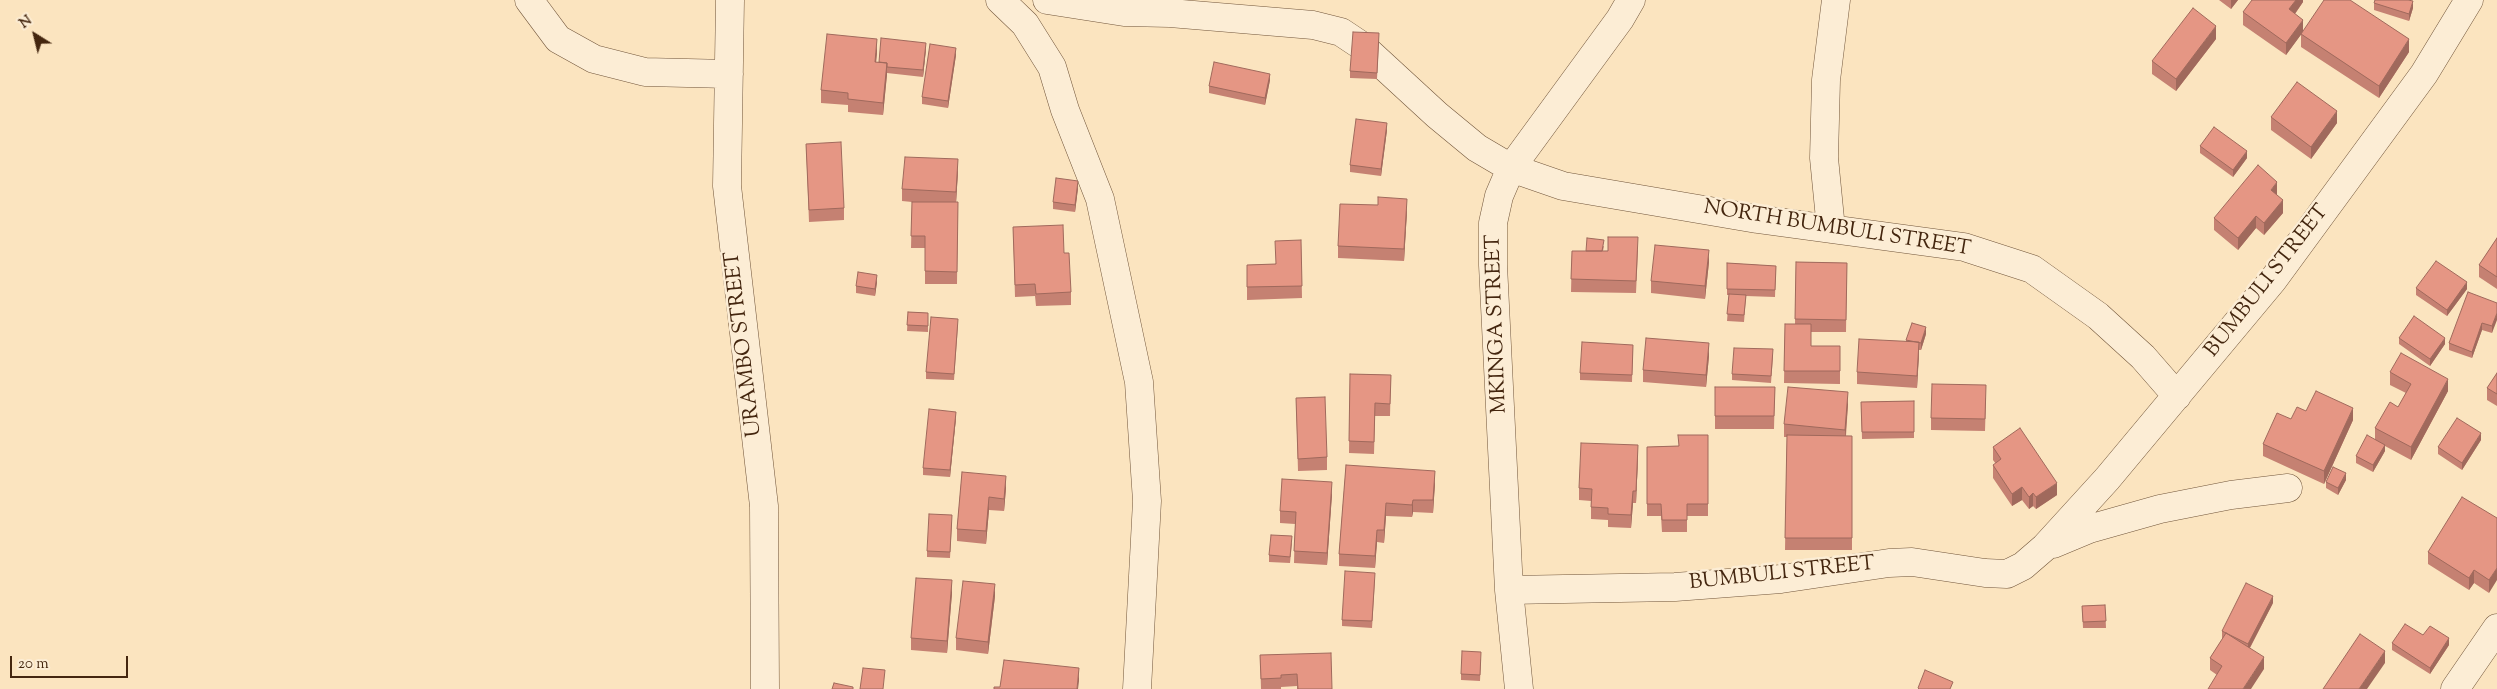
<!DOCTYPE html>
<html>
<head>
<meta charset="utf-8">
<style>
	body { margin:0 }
	#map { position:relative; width:2497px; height:689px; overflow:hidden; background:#fbe4bf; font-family:"Sorts Mill Goudy",serif }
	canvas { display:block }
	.north { position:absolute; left:10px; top:10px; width:50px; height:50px; -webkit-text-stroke:4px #fcedd5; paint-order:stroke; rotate:324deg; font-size:14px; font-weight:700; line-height:20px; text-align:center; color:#44260f }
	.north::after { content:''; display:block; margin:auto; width:18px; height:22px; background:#44260f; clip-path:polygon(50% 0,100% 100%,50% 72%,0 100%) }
	.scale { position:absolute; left:10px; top:656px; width:118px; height:22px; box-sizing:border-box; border:2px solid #44260f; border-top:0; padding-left:6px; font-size:15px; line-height:18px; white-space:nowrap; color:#44260f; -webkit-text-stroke:4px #fcedd5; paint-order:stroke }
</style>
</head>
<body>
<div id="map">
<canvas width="2497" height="689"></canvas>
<div class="north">N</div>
<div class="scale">20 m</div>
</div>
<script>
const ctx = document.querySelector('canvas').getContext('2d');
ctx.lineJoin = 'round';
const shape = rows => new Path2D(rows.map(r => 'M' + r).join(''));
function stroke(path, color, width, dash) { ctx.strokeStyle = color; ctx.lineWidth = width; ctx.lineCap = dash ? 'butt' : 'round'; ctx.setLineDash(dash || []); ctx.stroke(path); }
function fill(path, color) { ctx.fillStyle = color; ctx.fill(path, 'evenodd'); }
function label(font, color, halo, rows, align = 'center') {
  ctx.font = font + ' "Sorts Mill Goudy",serif'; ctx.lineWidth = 5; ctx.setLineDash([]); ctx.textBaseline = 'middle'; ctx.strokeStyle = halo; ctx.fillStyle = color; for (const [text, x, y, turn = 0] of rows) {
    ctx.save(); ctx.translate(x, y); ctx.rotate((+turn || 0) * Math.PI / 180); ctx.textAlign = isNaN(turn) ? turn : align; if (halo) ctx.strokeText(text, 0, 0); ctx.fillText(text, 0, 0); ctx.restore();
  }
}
const minor = shape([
	[529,0,558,39,594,59,645,72,729,74],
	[730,0,727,186,764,506,765,689],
	[1000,0,1025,24,1052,67,1065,110,1100,199,1139,382,1147,501,1137,689],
	[1047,0,1124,12,1170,13,1313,25,1341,32,1362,46,1437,115,1477,148,1511,168,1563,186,1757,219,1964,247,2032,269,2098,316,2143,357,2177,396],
	[1831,229,1824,158,1826,80,1836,0],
	[2053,544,2089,529,2160,509,2231,495,2288,488],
	[1509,590,1675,587,1781,579,1889,563,1912,562,1985,573,2007,574,2023,566,2045,547,2107,479,2273,280,2424,74,2469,0],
	[1519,689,1509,590,1493,265,1493,223,1499,196,1511,168,1620,19,1631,0],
	[2455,689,2497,628]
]);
stroke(minor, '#72563b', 29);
stroke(minor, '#fcedd5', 28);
fill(shape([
	[2219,0,2238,0,2231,9],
	[2303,0,2303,2,2295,14,2303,32,2409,52,2379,98,2301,47,2301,34,2302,33,2286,55,2243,25,2243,12],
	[2374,3,2413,8,2409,21,2374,10],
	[2216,39,2176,91,2152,74,2152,61],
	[1379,40,1377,79,1350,78,1350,71],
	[926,49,923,77,887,73,883,115,848,112,848,105,821,103,821,90,877,52,876,62,879,62],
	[956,55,948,108,922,104,922,97],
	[1270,80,1265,105,1209,93,1209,86],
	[2271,117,2337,123,2311,159,2271,130],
	[1387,130,1381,176,1350,172,1350,165],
	[806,144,844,208,844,220,809,222],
	[2200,146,2247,158,2233,177,2200,153],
	[958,171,956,202,958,202,957,284,925,284,925,248,911,248,912,202,902,201,902,189],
	[1078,188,1075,212,1053,209,1053,202],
	[2277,194,2277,195,2283,213,2264,235,2256,228,2238,250,2214,230,2214,218],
	[1407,211,1404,261,1338,258,1338,246],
	[1013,227,1064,253,1071,292,1071,305,1036,306,1035,296,1015,297],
	[2497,238,2497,289,2479,277,2479,265],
	[1301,240,1302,298,1247,300,1247,265,1275,264],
	[1604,246,1603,251,1638,250,1636,293,1571,292,1572,251,1586,251],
	[1709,262,1705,299,1651,293,1651,281],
	[1796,262,1847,263,1846,332,1811,332,1811,346,1840,346,1840,384,1784,383,1785,324,1795,324],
	[1727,263,1776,266,1775,297,1746,296,1744,322,1727,321,1729,295,1727,295],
	[877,282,875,296,856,293,856,286],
	[2416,288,2467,289,2447,316,2416,295],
	[2497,303,2492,333,2482,330,2472,358,2449,350,2449,343],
	[908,312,928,313,928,332,907,331],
	[958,325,954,380,926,379,926,372],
	[1926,334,1921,350,1919,350,1917,388,1857,384,1857,372,1906,342,1906,340],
	[2399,338,2445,344,2430,366,2399,344],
	[1633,345,1632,382,1580,380,1580,373],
	[1709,356,1706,387,1643,382,1643,370],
	[1773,356,1771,383,1732,380,1732,374],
	[2390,372,2448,391,2411,460,2385,446,2385,451,2373,472,2356,463,2356,456,2375,439,2375,428,2398,407,2406,393,2390,385],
	[2497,373,2497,406,2487,400,2487,388],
	[1350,374,1391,375,1390,416,1375,416,1374,454,1349,453],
	[1715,387,1775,387,1774,429,1715,429],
	[1296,398,1327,457,1327,470,1298,471],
	[1986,398,1985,431,1931,430,1931,418],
	[1914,401,1914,438,1862,439,1861,402],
	[1848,404,1846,436,1852,436,1852,550,1785,550,1787,437,1784,437,1784,424],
	[956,418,950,477,923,475,923,468],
	[2291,419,2353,420,2324,484,2263,456,2263,444],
	[1708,435,1708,516,1687,516,1687,532,1662,532,1661,516,1647,516,1647,447,1678,446],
	[2481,440,2462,470,2438,454,2438,447],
	[1993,447,2057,495,2036,509,2033,506,2029,509,2022,500,2012,506,1993,478,1993,465,1996,464,1993,460],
	[1638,458,1636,503,1633,503,1631,528,1608,527,1608,520,1591,519,1591,501,1579,500,1579,488],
	[1346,465,1435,483,1433,513,1413,512,1412,517,1386,516,1384,543,1377,542,1375,568,1339,566,1339,554],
	[962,472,1006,488,1004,511,989,510,986,544,957,541,957,529],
	[2346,480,2338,495,2326,488,2326,482],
	[1332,494,1327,565,1294,563,1295,524,1280,523,1280,511],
	[2497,518,2489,593,2474,583,2469,590,2428,564,2428,552],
	[952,522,950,558,927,557,927,551],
	[1292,543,1290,563,1269,562,1269,555],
	[1375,579,1372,628,1342,626,1342,620],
	[952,593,947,653,911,650,911,638],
	[995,596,988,654,956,650,956,638],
	[2273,603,2250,648,2264,669,2217,675,2210,670,2210,658,2223,638,2222,638,2222,631],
	[2105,605,2106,628,2083,628,2082,606],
	[2423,635,2449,645,2430,674,2392,650,2392,643],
	[1260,655,1332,689,1297,689,1297,686,1281,687,1281,689,1261,689],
	[1481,659,1480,681,1461,680,1461,674]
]), '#c58172');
fill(shape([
	[2231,0,2238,0,2231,9],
	[2296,0,2303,0,2303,2,2289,22,2289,9],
	[2413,1,2413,8,2409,21,2409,14],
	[2303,20,2303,32,2286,55,2286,43],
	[2216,26,2216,39,2176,91,2176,79],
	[877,39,877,52,875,74,875,62],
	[2409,39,2409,52,2379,98,2379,86],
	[926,43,926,49,923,77,923,70],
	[956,48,956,55,948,108,948,101],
	[887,63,887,75,883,115,883,103],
	[1270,74,1270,80,1265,105,1265,98],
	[2337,111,2337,123,2311,159,2311,147],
	[1387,123,1387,130,1381,176,1381,169],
	[2247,151,2247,158,2233,177,2233,170],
	[958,159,958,171,956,204,956,192],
	[1078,181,1078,188,1075,212,1075,205],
	[2277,182,2277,194,2271,202,2271,190],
	[1407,199,1407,211,1404,261,1404,249],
	[2283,200,2283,213,2264,235,2264,223],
	[2256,216,2256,228,2238,250,2238,238],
	[1709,250,1709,262,1705,299,1705,286],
	[877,275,877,282,875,296,875,289],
	[2467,282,2467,289,2447,316,2447,310],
	[2497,313,2497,320,2492,333,2492,326],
	[2482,323,2482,330,2472,358,2472,352],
	[1926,327,1926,334,1921,350,1921,343],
	[2445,338,2445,344,2430,366,2430,359],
	[1919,342,1919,355,1917,388,1917,376],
	[1709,343,1709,356,1706,387,1706,375],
	[2448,379,2448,391,2411,460,2411,447],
	[1848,392,1848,404,1845,442,1845,430],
	[2353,408,2353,420,2324,484,2324,471],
	[956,412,956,418,950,477,950,470],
	[2481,433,2481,440,2462,470,2462,463],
	[1638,445,1638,458,1636,503,1636,491],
	[2385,445,2385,451,2373,472,2373,465],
	[1435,471,1435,483,1433,513,1433,500],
	[2346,473,2346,480,2338,495,2338,488],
	[1006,476,1006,488,1004,511,1004,499],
	[1332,482,1332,494,1327,565,1327,553],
	[2057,483,2057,495,2036,509,2036,497],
	[2022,487,2022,500,2012,506,2012,494],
	[1633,491,1633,503,1631,528,1631,515],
	[2033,493,2033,506,2029,509,2029,497],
	[989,497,989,510,986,544,986,531],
	[1413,500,1413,512,1412,517,1412,505],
	[1386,503,1386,516,1384,543,1384,530],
	[1377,530,1377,542,1375,568,1375,556],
	[2497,568,2497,580,2489,593,2489,580],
	[2474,570,2474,583,2469,590,2469,578],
	[952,580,952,593,947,653,947,641],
	[995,584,995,596,988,654,988,642],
	[2273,596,2273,603,2248,651,2248,644],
	[2449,638,2449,645,2430,674,2430,668],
	[2385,651,2385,663,2367,689,2359,689],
	[2264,657,2264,669,2251,689,2243,689],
	[1079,668,1079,681,1078,689,1077,689]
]), '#a0695c');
const building = shape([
	[2252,0,2296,0,2289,9,2303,20,2286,43,2243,12,2252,0],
	[2324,0,2350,0,2409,39,2379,86,2301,34,2324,0],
	[2375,0,2408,0,2413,1,2409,14,2374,3,2375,0],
	[2193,8,2216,26,2176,79,2152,61,2193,8],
	[1353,32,1379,33,1377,73,1350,71,1353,32],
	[827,34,877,39,875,62,887,63,883,103,848,99,848,93,821,90,827,34],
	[881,38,926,43,923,70,887,67,887,63,879,62,881,38],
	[930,44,956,48,948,101,922,97,930,44],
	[1214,62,1270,74,1265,98,1209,86,1214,62],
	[2297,82,2337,111,2311,147,2271,117,2297,82],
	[1356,119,1387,123,1381,169,1350,165,1356,119],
	[2214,127,2247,151,2233,170,2200,146,2214,127],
	[841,142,844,208,809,210,806,144,841,142],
	[905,157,958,159,956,192,902,189,905,157],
	[2258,165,2277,182,2271,190,2283,200,2264,223,2256,216,2238,238,2214,218,2258,165],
	[1056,178,1078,181,1075,205,1053,202,1056,178],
	[1378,197,1407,199,1404,249,1338,246,1340,204,1378,205,1378,197],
	[912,202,958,202,957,272,925,271,925,236,911,236,912,202],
	[1063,225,1064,253,1069,253,1071,292,1036,294,1035,284,1015,285,1013,227,1063,225],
	[1608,237,1638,237,1636,281,1571,279,1572,251,1608,251,1608,237],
	[1587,238,1604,240,1602,251,1586,251,1587,238],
	[2497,238,2497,277,2479,265,2497,238],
	[1301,240,1302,286,1247,287,1247,265,1276,264,1275,241,1301,240],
	[1655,245,1709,250,1705,286,1651,281,1655,245],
	[2436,261,2467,282,2447,310,2416,288,2436,261],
	[1796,262,1847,263,1846,320,1795,319,1796,262],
	[1727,263,1776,266,1775,290,1727,289,1727,263],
	[858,272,877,275,875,289,856,286,858,272],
	[2468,292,2497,303,2497,313,2492,326,2482,323,2472,352,2449,343,2468,292],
	[1729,294,1746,295,1744,315,1727,314,1729,294],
	[908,312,928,313,928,326,907,325,908,312],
	[2414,316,2445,338,2430,359,2399,338,2414,316],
	[931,317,958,319,954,374,926,372,931,317],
	[1912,323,1926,327,1921,343,1906,340,1912,323],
	[1785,324,1811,324,1811,346,1840,346,1840,371,1784,371,1785,324],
	[1646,338,1709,343,1706,375,1643,370,1646,338],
	[1859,339,1919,342,1917,376,1857,372,1859,339],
	[1582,342,1633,345,1632,375,1580,373,1582,342],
	[1734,348,1773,349,1771,376,1732,374,1734,348],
	[2401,353,2448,379,2411,447,2375,428,2390,402,2398,407,2411,384,2390,372,2401,353],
	[2497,373,2497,394,2487,388,2497,373],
	[1350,374,1391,375,1390,404,1375,403,1374,442,1349,441,1350,374],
	[1932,384,1986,385,1985,419,1931,418,1932,384],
	[1715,387,1775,387,1774,416,1715,416,1715,387],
	[1788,387,1848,392,1845,430,1784,424,1788,387],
	[2316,391,2353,408,2324,471,2263,444,2277,413,2291,419,2297,407,2306,411,2316,391],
	[1325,397,1327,457,1298,459,1296,398,1325,397],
	[1914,401,1914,432,1862,432,1861,402,1914,401],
	[929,409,956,412,950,470,923,468,929,409],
	[2457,418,2481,433,2462,463,2438,447,2457,418],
	[2020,428,2057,483,2036,497,2033,493,2029,497,2022,487,2012,494,1993,465,2001,459,1993,447,2020,428],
	[1678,435,1708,435,1708,504,1687,504,1687,520,1662,520,1661,504,1647,504,1647,447,1679,446,1678,435],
	[1787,435,1852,436,1852,538,1785,538,1787,435],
	[2367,435,2385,445,2373,465,2356,456,2367,435],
	[1581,443,1638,445,1636,491,1633,491,1631,515,1608,514,1608,508,1591,507,1592,489,1579,488,1581,443],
	[1346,465,1435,471,1433,500,1413,500,1412,505,1386,503,1384,530,1377,530,1375,556,1339,554,1346,465],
	[2333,467,2346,473,2338,488,2326,482,2333,467],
	[962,472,1006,476,1004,499,989,497,986,531,957,529,962,472],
	[1282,479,1332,482,1327,553,1294,551,1296,512,1280,511,1282,479],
	[2462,497,2497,518,2497,568,2489,580,2474,570,2469,578,2428,552,2462,497],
	[929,514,952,515,950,552,927,551,929,514],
	[1271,535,1292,536,1290,557,1269,555,1271,535],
	[1345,571,1375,573,1372,621,1342,620,1345,571],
	[916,578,952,580,947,641,911,638,916,578],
	[963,581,995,584,988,642,956,638,963,581],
	[2246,583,2273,596,2248,644,2222,631,2246,583],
	[2105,605,2106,621,2083,622,2082,606,2105,605],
	[2405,624,2423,635,2430,626,2449,638,2430,668,2392,643,2405,624],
	[2226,633,2264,657,2243,689,2208,689,2222,666,2210,658,2226,633],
	[2360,634,2385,651,2359,689,2323,689,2360,634],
	[1462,651,1481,652,1480,675,1461,674,1462,651],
	[1331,653,1332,689,1298,689,1297,674,1281,675,1281,678,1261,679,1260,655,1331,653],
	[1004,660,1079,668,1077,689,994,689,994,687,1000,687,1004,660],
	[863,668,885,670,883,689,860,689,863,668],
	[1925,670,1953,682,1950,689,1919,689,1918,688,1925,670],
	[834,683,853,687,853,689,832,689,834,683]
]);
fill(building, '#e59684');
stroke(building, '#a0695c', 1);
label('21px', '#44260f', '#fcedd5', [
	["NORTH BUMBULI STREET",1837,230,9],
	["BUMBULI STREET",2268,282,-52],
	["MKINGA STREET",1498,324,-92],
	["URAMBO STREET",745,344,-97],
	["BUMBULI STREET",1782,575,-6]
]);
</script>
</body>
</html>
